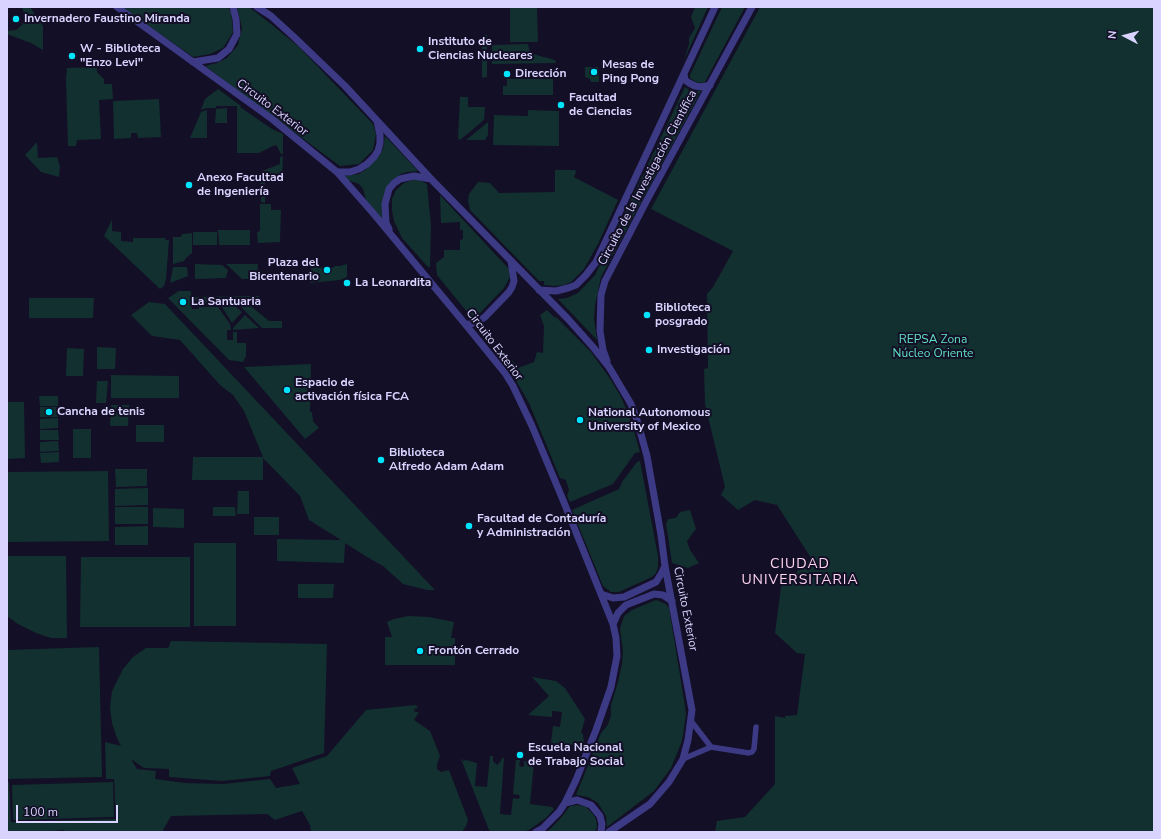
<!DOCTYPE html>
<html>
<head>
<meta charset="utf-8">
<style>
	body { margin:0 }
	#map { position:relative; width:1161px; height:839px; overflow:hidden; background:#130f26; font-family:"Nunito Sans",sans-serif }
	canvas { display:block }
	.frame { position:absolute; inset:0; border:8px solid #d9d4ff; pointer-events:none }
	.north { position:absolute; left:1105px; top:16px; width:40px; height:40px; -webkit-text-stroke:3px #130f26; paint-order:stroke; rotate:276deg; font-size:11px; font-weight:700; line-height:16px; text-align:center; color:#d9d4ff }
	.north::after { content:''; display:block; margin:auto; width:14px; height:18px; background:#d9d4ff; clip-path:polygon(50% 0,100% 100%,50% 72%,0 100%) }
	.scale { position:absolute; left:16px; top:805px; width:102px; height:18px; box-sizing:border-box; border:2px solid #d9d4ff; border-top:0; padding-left:5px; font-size:12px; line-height:14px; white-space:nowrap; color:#d9d4ff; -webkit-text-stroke:3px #130f26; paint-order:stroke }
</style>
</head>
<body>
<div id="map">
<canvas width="1161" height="839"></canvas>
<div class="frame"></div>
<div class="north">N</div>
<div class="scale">100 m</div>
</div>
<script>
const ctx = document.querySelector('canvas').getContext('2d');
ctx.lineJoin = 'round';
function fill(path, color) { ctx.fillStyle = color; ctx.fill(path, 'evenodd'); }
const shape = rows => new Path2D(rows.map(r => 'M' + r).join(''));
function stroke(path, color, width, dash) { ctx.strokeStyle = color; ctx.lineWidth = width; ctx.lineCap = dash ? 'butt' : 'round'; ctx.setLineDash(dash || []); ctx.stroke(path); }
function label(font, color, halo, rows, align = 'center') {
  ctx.font = font + ' "Nunito Sans",sans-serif'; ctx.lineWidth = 4; ctx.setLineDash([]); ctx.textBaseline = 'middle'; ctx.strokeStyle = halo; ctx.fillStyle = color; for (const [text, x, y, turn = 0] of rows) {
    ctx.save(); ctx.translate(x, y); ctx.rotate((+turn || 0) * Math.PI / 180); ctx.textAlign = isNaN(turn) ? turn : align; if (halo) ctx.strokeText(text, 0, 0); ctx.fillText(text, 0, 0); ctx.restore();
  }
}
fill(shape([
	[22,7,30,7,43,26,43,50,31,43,7,34,7,31,16,30,22,25,25,17],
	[122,7,228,7,231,12,233,32,223,48,210,54,193,57],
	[237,7,249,7,271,24,299,47,373,124,376,134,373,150,359,164,340,166,205,66,217,63,227,58,238,45,242,28],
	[510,7,537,7,538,42,510,42],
	[695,7,708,7,684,60,689,44,689,38,695,28,691,17],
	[722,7,745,7,705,82,703,83,696,82,690,78,690,75],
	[760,7,1154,7,1154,832,715,832,717,821,745,817,775,784,775,716,785,718,785,716,797,715,805,654,797,653,775,633,781,587,811,558,777,505,755,500,738,510,721,495,725,487,705,404,704,369,708,368,707,294,713,287,733,251,651,209],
	[482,35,487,35,487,77,482,78,482,66,483,66,482,66],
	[528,44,529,49,533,54,555,60,556,63,492,64,492,45],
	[97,67,97,72,104,79,104,84,112,84,113,99,99,100,101,139,77,140,76,146,68,146,66,79,67,68],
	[585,67,598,67,599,82,591,82,590,79,585,77],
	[507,79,553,79,553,95,503,95,503,86,507,86],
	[685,87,691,91,701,91,601,277,595,305,594,319,597,340,558,299,567,298,578,293,595,275],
	[218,89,241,106,240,107,272,129,283,134,283,154,281,154,277,146,275,145,259,153,237,153,237,106,216,106,216,108,206,108,201,110,205,99],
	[460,97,468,97,468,107,485,107,484,120,460,140,458,138],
	[159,99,161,137,138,138,137,133,131,133,131,138,114,139,113,101],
	[227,108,227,123,215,123,216,109],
	[207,110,207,138,190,138,201,112],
	[528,110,559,111,559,146,493,145,494,115,528,116],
	[488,122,488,135,485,140,466,140],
	[385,136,418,171,407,172,401,174,391,181,384,194,383,222,366,200,363,189,359,184,347,180,345,176,359,174,365,170,380,155,383,149],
	[37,142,38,158,57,157,60,166,59,177,41,172,25,155],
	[283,156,282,178,266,178,265,180,265,203,261,202,260,176,262,171,280,164,280,157],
	[555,170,575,170,576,172,574,177,618,200,598,244,584,269,571,282,564,285,554,286,544,285,544,281,539,281,470,210,468,200,469,194,478,182,490,183,499,193,555,192],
	[413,180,420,180,427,184,431,226,430,268,427,266,402,238,394,221,392,211,392,199,396,190,404,183],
	[440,195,509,269,510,277,504,288,480,313,472,318,437,275,436,263,444,257,444,250,460,250,460,240,463,239,463,230,460,230,460,222,441,223],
	[260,204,271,204,271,210,281,210,280,242,258,243,257,232,260,231],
	[112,220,112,231,121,232,121,241,133,242,133,238,165,238,166,240,169,240,166,279,164,286,160,289,104,236],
	[218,230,250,230,250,245,219,245],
	[193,232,217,232,217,245,193,245],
	[192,233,192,253,186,258,184,261,173,264,173,237,181,237,182,234],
	[195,264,222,265,228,270,226,278,195,279],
	[226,264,258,264,257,279,242,279],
	[347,264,347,277,340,280,310,283,311,267,332,268,335,266,340,266],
	[173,267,187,267,188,276,170,283],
	[179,291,191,291,192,309,199,309,199,307,218,307,230,324,231,330,227,330,227,340,233,340,233,332,237,332,237,343,246,343,246,356,243,362,229,360,168,298],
	[259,296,259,302,252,302,252,307,269,321,282,321,282,328,262,328,237,303,201,303,201,301,194,301,193,297],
	[29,298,94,298,93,318,29,318],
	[149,302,165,304,435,590,427,590,403,584,383,566,367,557,345,543,344,563,277,561,277,539,341,540,309,520,300,496,263,458,263,480,192,480,193,457,263,457,244,411,233,395,220,385,180,340,152,336,131,315],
	[235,306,242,312,232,323,222,307],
	[547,310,555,318,556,317,591,352,611,380,621,397,631,421,640,452,635,453,613,484,570,502,567,496,569,490,566,480,560,478,529,403,507,365,512,360,518,368,534,362,537,352,543,353,544,326,540,315],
	[245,315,259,328,233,330,233,328],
	[97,347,116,348,115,369,97,369],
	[67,348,84,349,83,376,66,376],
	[311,364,310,412,312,412,313,421,319,428,305,439,244,367],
	[111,375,179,376,179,398,111,398],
	[97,381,108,381,106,403,96,403],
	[39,396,58,396,58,406,40,406],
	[7,402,24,402,25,458,7,459],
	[111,405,129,405,128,426,110,426],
	[40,407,58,407,58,417,40,417],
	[58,418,58,428,40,429,40,419],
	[136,425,164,425,164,442,136,442],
	[73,429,91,429,91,458,73,458],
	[40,430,58,430,59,440,40,440],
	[58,441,59,451,40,452,40,442],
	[59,452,59,462,41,463,40,453],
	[640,461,658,556,658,567,656,573,652,577,619,592,611,592,603,586,572,510,619,489,622,482,637,462],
	[115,469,147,469,147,486,116,487],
	[108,471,109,541,7,542,7,472],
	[148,488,148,505,115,506,115,489],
	[238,491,249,491,249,514,237,514],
	[115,507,148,507,148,524,115,524],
	[213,507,235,507,236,516,213,516],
	[153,508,184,509,184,528,153,527],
	[690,510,696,529,687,541,690,550,699,563,688,568,672,563,666,524,668,519,676,518,680,512],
	[254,517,279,517,279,535,254,535],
	[148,526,148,545,115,545,115,527],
	[194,543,236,543,236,626,194,626],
	[7,556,66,556,67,638,51,638,36,633,18,624,7,616],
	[81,557,190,557,190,627,80,627],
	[298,584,334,584,333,598,298,598],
	[656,600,666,604,669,608,685,706,686,715,682,741,671,768,654,791,607,827,606,816,598,803,588,797,576,795,601,733,607,726,611,716,611,705,618,682,622,664,623,651,620,629,624,616,632,610],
	[408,616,429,617,454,622,451,638,455,638,455,665,385,665,385,637,392,637,387,622,394,619],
	[171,641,327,644,324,753,271,771,270,776,222,781,169,777,169,769,144,768,131,759,137,769,156,771,155,779,185,783,223,784,270,779,276,788,300,784,292,768,327,756,366,710,416,705,418,708,414,709,415,712,419,712,414,720,430,731,440,756,437,764,437,769,441,772,449,770,468,820,466,826,462,832,311,832,310,825,302,811,275,820,267,814,171,816,162,832,65,832,64,830,43,832,7,832,7,782,9,782,11,822,116,819,114,779,106,779,105,742,121,746,117,738,112,723,110,707,112,691,123,669,133,657,146,648,168,648],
	[99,647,102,777,7,779,7,650],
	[532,677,556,681,565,688,585,719,581,733,583,734,584,743,576,742,567,748,553,746,554,744,551,743,553,726,560,727,562,712,552,711,552,717,528,715,549,696],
	[490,756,493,756,493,761,497,765,501,761,502,758,504,758,500,814,511,815,513,798,518,799,520,797,519,795,513,794,516,760,520,760,519,766,522,767,524,766,524,761,534,762,530,804,552,807,554,809,546,818,529,830,522,832,491,832,489,830,461,759,462,759,463,761,466,760,477,763,475,786,487,787],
	[113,782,114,817,13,820,12,785],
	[578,805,586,807,593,814,596,819,597,827,595,832,547,832,560,819,570,806]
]), '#12302f');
stroke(shape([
	[691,721,711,747],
	[683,759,711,747,749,753,752,752,754,749,756,727]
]), '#3d3a85', 5.5);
stroke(shape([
	[117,7,272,119,337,172,373,213,466,325,505,373,513,386,532,426,563,500,613,624,616,638,617,656,611,687,596,730,576,780,565,803,559,812,543,828,536,832],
	[257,7,271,16,294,37,345,86,431,179,568,319,593,347,609,367,631,404,637,420,647,456,661,535,665,566,692,710,688,740,683,759,669,782,650,804,609,832],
	[193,62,218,58,229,49,237,34,236,19,233,7],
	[684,74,685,80,689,83,695,86,702,87,710,85],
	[337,172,350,172,359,169,367,164,374,157,378,151,380,143,380,135,377,121],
	[389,229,386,223,385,204,389,189,394,183,400,179,414,176,431,179],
	[539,290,556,291,568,288,576,285,586,275,596,262,715,7],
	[466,325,477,322,485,317,509,292,512,287,514,281,511,261],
	[607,361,603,350,600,331,601,295,605,281,647,200,752,7],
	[601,594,613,598,624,597,656,582,661,574,665,566],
	[613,624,618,613,626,605,654,594,663,595,672,601],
	[565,803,577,800,591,805,600,816,602,824,601,832]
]), '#3d3a85', 7);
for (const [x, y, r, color] of [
	[16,19,4,"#00e5ff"],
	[420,49,4,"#00e5ff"],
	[72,56,4,"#00e5ff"],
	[594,72,4,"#00e5ff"],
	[507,74,4,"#00e5ff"],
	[561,105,4,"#00e5ff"],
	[189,185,4,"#00e5ff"],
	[327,270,4,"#00e5ff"],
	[347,283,4,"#00e5ff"],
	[183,302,4,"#00e5ff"],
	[647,315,4,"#00e5ff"],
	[649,350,4,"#00e5ff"],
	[287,390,4,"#00e5ff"],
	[49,412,4,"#00e5ff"],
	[580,420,4,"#00e5ff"],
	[381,460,4,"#00e5ff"],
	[469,526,4,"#00e5ff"],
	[420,651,4,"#00e5ff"],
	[520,755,4,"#00e5ff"]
]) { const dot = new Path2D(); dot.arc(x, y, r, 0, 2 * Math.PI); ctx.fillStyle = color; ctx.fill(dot); stroke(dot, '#130f26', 1.5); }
label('bold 12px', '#d9d4ff', '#130f26', [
	["Invernadero Faustino Miranda",24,19],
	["Instituto de",428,42],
	["Ciencias Nucleares",428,56],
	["W - Biblioteca",80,49],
	["\"Enzo Levi\"",80,63],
	["Mesas de",602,65],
	["Ping Pong",602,79],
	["Dirección",515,74],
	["Facultad",569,98],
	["de Ciencias",569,112],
	["Anexo Facultad",197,178],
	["de Ingeniería",197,192],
	["Plaza del",319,263,"right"],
	["Bicentenario",319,277,"right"],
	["La Leonardita",355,283],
	["La Santuaria",191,302],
	["Biblioteca",655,308],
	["posgrado",655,322],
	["Investigación",657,350],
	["Espacio de",295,383],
	["activación física FCA",295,397],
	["Cancha de tenis",57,412],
	["National Autonomous",588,413],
	["University of Mexico",588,427],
	["Biblioteca",389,453],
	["Alfredo Adam Adam",389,467],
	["Facultad de Contaduría",477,519],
	["y Administración",477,533],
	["Frontón Cerrado",428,651],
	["Escuela Nacional",528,748],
	["de Trabajo Social",528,762]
], 'left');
label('12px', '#d9d4ff', '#130f26', [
	["Circuito Exterior",272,108,37],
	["Circuito de la Investigación Científica",648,178,-62],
	["Circuito Exterior",494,345,53],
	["Circuito Exterior",685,609,79]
]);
label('12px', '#5fe0c0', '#130f26', [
	["REPSA Zona",933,340],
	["Núcleo Oriente",933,354]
]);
ctx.letterSpacing = '1px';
label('14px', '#ffd6f0', '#130f26', [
	["CIUDAD",800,565],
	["UNIVERSITARIA",800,581]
]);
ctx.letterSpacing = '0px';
</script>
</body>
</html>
